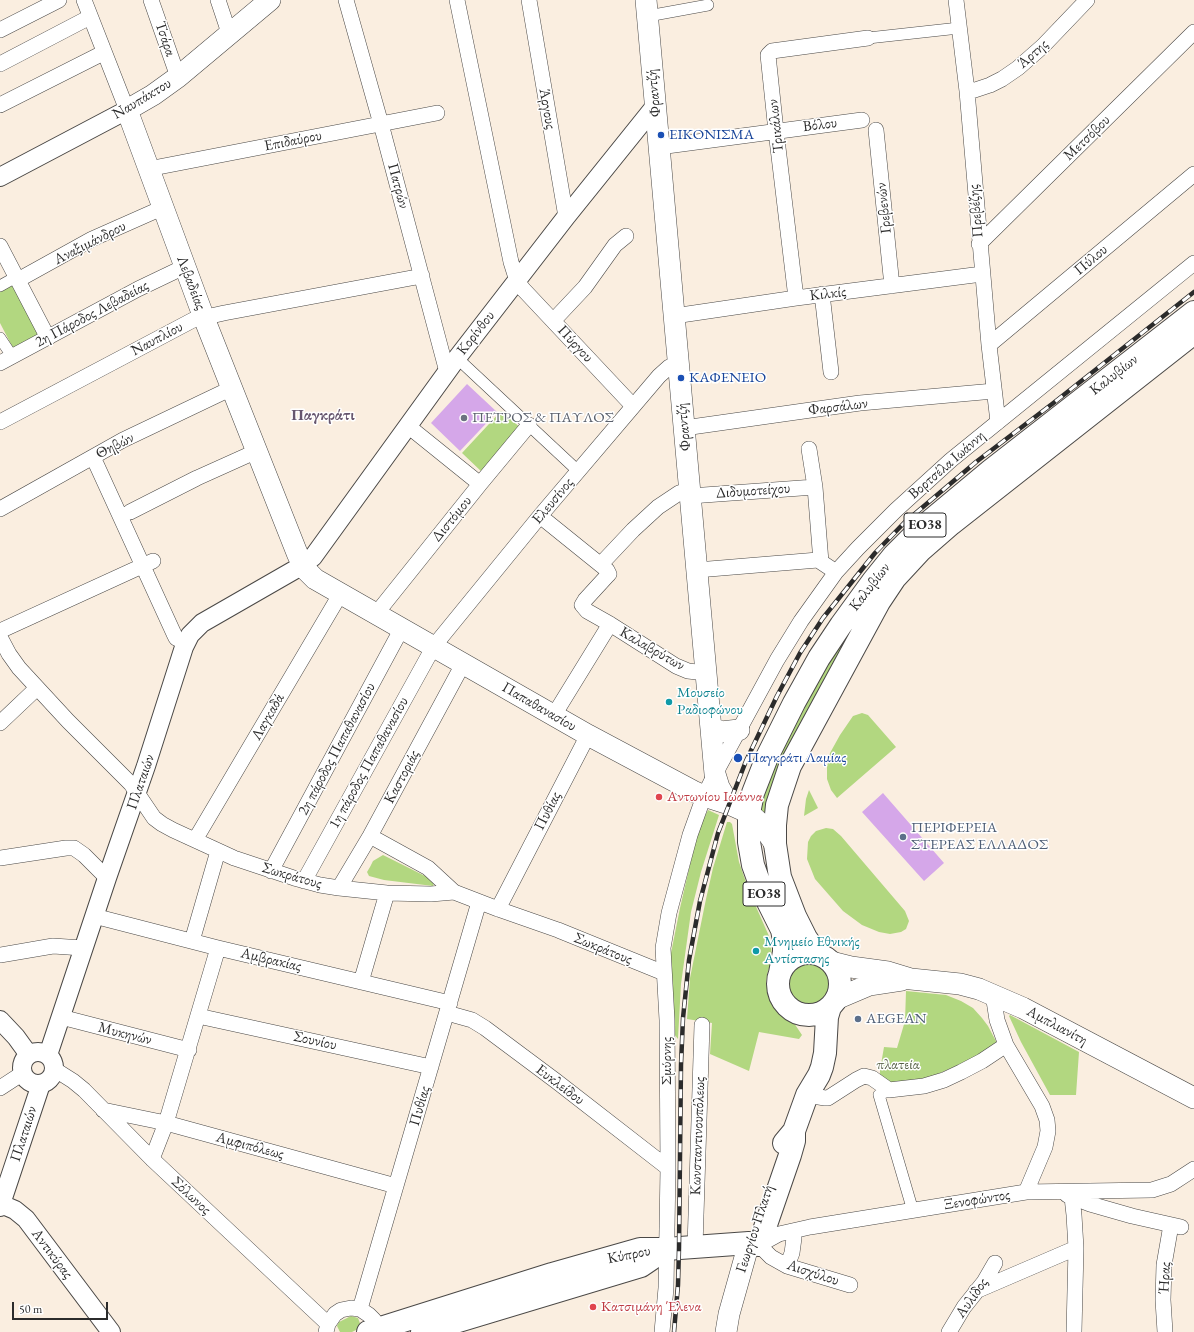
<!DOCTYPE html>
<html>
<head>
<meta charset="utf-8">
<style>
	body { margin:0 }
	#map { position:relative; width:1194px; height:1332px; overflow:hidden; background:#faeee0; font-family:"EB Garamond",serif }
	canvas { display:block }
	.scale { position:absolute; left:12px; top:1302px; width:96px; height:18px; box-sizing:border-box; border:2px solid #2b2b2b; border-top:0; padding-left:5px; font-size:12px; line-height:14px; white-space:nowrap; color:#2b2b2b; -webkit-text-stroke:3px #fff; paint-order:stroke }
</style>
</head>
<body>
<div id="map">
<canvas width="1194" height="1332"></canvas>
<div class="scale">50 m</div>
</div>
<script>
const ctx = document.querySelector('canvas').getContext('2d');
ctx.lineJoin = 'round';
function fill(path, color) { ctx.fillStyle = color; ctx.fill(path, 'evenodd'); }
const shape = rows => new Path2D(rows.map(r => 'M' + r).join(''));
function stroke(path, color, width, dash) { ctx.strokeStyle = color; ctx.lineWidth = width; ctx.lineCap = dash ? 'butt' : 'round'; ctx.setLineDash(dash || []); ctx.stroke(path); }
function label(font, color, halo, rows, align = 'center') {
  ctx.font = font + ' "EB Garamond",serif'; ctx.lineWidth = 3; ctx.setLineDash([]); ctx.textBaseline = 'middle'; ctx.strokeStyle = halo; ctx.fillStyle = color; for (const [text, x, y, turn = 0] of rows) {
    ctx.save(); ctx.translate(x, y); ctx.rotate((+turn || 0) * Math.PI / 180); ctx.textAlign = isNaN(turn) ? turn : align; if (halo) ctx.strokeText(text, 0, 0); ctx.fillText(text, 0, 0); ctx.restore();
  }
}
fill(shape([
	[13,284,39,334,13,348,0,323,0,291],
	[501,411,522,429,484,474,462,453],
	[845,638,846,640,785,754,769,819,761,810,759,798,823,662],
	[862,713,868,715,896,747,837,798,831,790,827,779,827,767,830,753,840,735,853,716],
	[809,790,818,808,804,816,806,799],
	[708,810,719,815,701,872,691,912,681,984,678,1039,674,1034,670,969,671,953,680,908,698,830],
	[727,822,730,822,732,824,739,862,749,891,769,936,771,944,772,960,768,971,766,982,768,990,775,1005,794,1023,802,1035,799,1039,759,1032,749,1071,710,1054,712,1023,687,1019,690,978,706,899,713,868],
	[826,828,833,829,841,836,905,911,909,921,906,929,901,932,890,934,879,932,862,925,843,911,815,879,807,859,808,842,811,836,816,831],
	[383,855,427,877,434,883,433,886,384,880,369,876,367,872,370,867,373,861],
	'787 984a22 22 0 1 1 44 0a22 22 0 1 1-44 0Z',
	[906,991,946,995,961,1001,973,1008,982,1018,988,1026,998,1045,972,1061,949,1069,931,1077,931,1079,885,1083,880,1075,880,1070,884,1047,897,1048,905,1021],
	[1010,1015,1079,1052,1076,1095,1050,1095,1021,1042,1009,1016],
	[351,1316,358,1318,361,1326,358,1329,352,1332,340,1332,337,1326,339,1322]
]), '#b2d780');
fill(shape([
	[467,384,497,412,460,451,431,423],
	[883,793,944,863,924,881,862,812]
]), '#d5a7e9');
const pedestrian = shape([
	[648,16,708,5],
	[868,38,959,28],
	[0,286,16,277],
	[0,338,12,356],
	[457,358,578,471],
	[889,1090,879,1095,913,1211]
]);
const minor = shape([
	[84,0,127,110],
	[151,0,178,77],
	[218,0,229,33],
	[346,0,381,124,447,372],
	[457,0,511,262,517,281,523,289,633,406],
	[529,0,566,217],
	[956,0,967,91,989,345,998,422],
	[0,30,59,0],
	[0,64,90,17],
	[967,91,975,90,990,85,1002,79,1018,68,1043,46,1087,0],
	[0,105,103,53],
	[876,130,892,286],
	[659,147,862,120],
	[148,169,437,113],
	[979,244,1194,32],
	[0,246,48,338],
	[18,280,92,239,162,208],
	[822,294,831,372],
	[796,298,776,131,768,55,772,51,868,38],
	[674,316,796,298,982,274],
	[553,321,585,287,615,245,626,236],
	[989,345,1194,174],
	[0,363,138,289,184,267],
	[0,422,193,320,224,313,422,276],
	[408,426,480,484],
	[684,428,860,403,994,391],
	[809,449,815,487,821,562],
	[93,457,174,634,176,638,186,643],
	[690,496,815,487],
	[0,509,123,440,232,388],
	[130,512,197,478,257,451],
	[540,516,607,570,609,574,607,576,585,600,582,605,587,611,610,624],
	[601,564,633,530,658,507,679,493,689,490],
	[697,570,818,560,836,572],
	[376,614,480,484,529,425],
	[0,631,153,561],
	[0,637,9,654,19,668,68,721,131,784,154,818,162,824,173,830,234,858,294,878,320,885,339,888,387,893,431,894,454,892,498,909,558,930,664,973],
	[554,715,610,624,676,666,688,671,706,673],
	[0,723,37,688],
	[370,836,428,868,454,892],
	[195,840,341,593],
	[0,858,66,848,74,848,84,855,107,878],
	[271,871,402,628],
	[304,881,434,646,540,516,659,376,669,367,678,363],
	[339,888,370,836,463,664],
	[498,909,588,735],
	[94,916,218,948,450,1003],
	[192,941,218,851],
	[0,955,53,946,83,948],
	[361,982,387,893],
	[993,994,997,1020,1006,1045,1042,1106,1047,1120,1048,1131,1045,1147,1026,1192],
	[447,1013,472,1020,485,1028,556,1081,668,1168],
	[198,1016,431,1067],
	[61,1017,189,1050],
	[54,1069,73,1081,84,1090,152,1159,328,1324],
	[0,1088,23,1073],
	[807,1095,825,1098,828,1098,856,1080,864,1076,872,1078,889,1090,924,1086,944,1080,961,1072,982,1061,1006,1045],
	[103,1110,166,1123,396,1186],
	[152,1159,166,1123,218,948],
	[1067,1195,1090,1204,1132,1216,1181,1227],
	[1072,1197,1074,1215,1076,1248,1074,1332],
	[695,1247,702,1025],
	[787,1266,792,1253,794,1238,793,1231],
	[850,1285,787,1266,771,1257,759,1245,779,1234,810,1227,1026,1192,1152,1190,1171,1184,1194,1169],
	[976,1291,1076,1248],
	[360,1309,479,902],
	[326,1332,328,1324,335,1314,341,1310,351,1308,360,1309,369,1315,374,1320,377,1332],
	[662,1332,666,1288,668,1168,667,1020,663,948,669,913,690,835,704,796,715,774,777,660,801,621,836,572,858,548,896,510,951,460,1194,263],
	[949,1332,964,1307,984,1282,995,1263],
	[1165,1332,1163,1300,1164,1265,1171,1225]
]);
const tertiary = shape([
	[0,177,127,110],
	[0,1020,16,1037,29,1055],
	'22 1068a16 16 0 1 1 32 0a16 16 0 1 1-32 0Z',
	[48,1055,107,878,146,766,184,647,190,635,202,623,303,565,313,557,457,358,566,217,656,105],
	[1,1204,15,1210,26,1219,111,1332],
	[0,1207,41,1084]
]);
const secondary = shape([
	[270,0,178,77,153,95,127,110,204,318,297,553,304,568,315,579,588,735,693,791,704,796,729,804,749,813,762,825,775,844],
	[646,0,715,774,719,787,729,804],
	[711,727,721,732,739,730],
	[831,962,851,967,888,972,911,979,960,984,979,989,1023,1008,1194,1098],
	[836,999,869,985,902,980],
	[726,1332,729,1314,749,1243]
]);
const primary = shape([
	'778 984a31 31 0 1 1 62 0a31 31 0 1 1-62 0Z',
	[817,954,806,938,795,916,780,877,775,844,775,825,777,805,790,766,879,602,895,578,908,564,920,551,951,524,1194,333],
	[780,973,784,952,784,940,782,930,762,890,753,865,749,842,749,813,753,793,767,757,794,703,819,658,841,625,873,581,894,555,918,531,990,471,1194,312],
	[784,1143,794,1131,807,1095,819,1075,822,1067,825,1053,827,1017,830,1007],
	[368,1332,552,1274,640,1249,666,1249,749,1243,759,1245,790,1155,794,1141,794,1131],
	[422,1332,641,1266,666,1249]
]);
stroke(pedestrian, '#4a4846', 12);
stroke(minor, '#4a4846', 16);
stroke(tertiary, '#4a4846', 20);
stroke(secondary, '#4a4846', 22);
stroke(primary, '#4a4846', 24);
stroke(pedestrian, '#fff', 11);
stroke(minor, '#fff', 15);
stroke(tertiary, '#fff', 18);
stroke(secondary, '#fff', 21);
stroke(primary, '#fff', 22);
const rail = shape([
	[674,1332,678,1285,679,1248,681,1065,683,1018,689,960,700,901,718,833,746,761,777,696,800,653,823,618,875,553,904,523,976,462,1056,401,1194,292]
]);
stroke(rail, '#2b2b2b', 4.5);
stroke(rail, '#fff', 3, [9]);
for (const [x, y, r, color] of [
	[661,135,4,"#1a4fb4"],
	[681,378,4,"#1a4fb4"],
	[464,418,4,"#6b7280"],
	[669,702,4,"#0f9aa8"],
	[738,758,5,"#1a4fb4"],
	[659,797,4,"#e0444e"],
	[903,837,4,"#5c6f8a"],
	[756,951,4,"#0f9aa8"],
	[858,1019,4,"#5c6f8a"],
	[593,1307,4,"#e0444e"]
]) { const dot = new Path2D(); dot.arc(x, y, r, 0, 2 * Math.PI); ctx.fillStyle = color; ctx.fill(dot); stroke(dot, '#fff', 1.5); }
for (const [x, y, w] of [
	[925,525,42],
	[764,894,42]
]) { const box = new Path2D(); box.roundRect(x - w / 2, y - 12, w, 24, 3); ctx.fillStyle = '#fff'; ctx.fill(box); stroke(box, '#2b2b2b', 1); }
label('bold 14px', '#2b2b2b', null, [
	["ΕΟ38",925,525],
	["ΕΟ38",764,894]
]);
label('15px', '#2b2b2b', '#fff', [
	["Τσάρα",165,39,71],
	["Άρτης",1033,54,-42],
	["Φραντζή",654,93,-95],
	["Ναυπάκτου",142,99,-31],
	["Άργους",547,109,80],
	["Βόλου",820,125,-7],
	["Τρικάλων",776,126,-96],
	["Μετσόβου",1087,138,-44],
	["Επιδαύρου",293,141,-11],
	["Πατρών",398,186,75],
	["Γρεβενών",884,208,-96],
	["Πρεβέζης",976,211,-95],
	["Αναξιμάνδρου",90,243,-27],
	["Πύλου",1091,260,-40],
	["Λεβαδείας",191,283,69],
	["Κιλκίς",828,294,-7],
	["2η Πάροδος Λεβαδείας",92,314,-28],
	["Κορίνθου",476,333,-52],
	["Ναυπλίου",157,339,-28],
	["Πύργου",575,344,47],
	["Καλυβίων",1114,375,-38],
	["Φαρσάλων",838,407,-7],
	["Φραντζή",684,427,-95],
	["Θηβών",115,446,-27],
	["Βορτσέλα Ιωάννη",947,465,-41],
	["Διδυμοτείχου",753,491,-4],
	["Ελευσίνος",553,501,-50],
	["Διστόμου",452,519,-51],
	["Καλυβίων",870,587,-52],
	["Καλαβρύτων",652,649,30],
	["Παπαθανασίου",539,707,30],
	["Λαγκαδά",268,717,-60],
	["2η πάροδος Παπαθανασίου",337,749,-62],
	["1η πάροδος Παπαθανασίου",369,763,-61],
	["Καστοριάς",402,777,-62],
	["Πλαταιών",141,782,-71],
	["Πυθίας",548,811,-63],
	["Σωκράτους",292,876,16],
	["Σωκράτους",603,949,22],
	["Αμβρακίας",271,960,13],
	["Αμπλιανίτη",1057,1026,28],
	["Μυκηνών",125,1034,14],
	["Σουνίου",315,1041,12],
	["Σμύρνης",667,1061,-90],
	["Ευκλείδου",560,1085,37],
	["Πυθίας",420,1106,-74],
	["Πλαταιών",24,1134,-72],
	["Κωνσταντινουπόλεως",698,1136,-88],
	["Αμφιπόλεως",250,1146,15],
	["Σόλωνος",191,1196,43],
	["Ξενοφώντος",977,1200,-9],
	["Γεωργίου Πλατή",755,1229,-72],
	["Αντικύρας",52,1254,53],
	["Κύπρου",629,1255,-11],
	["Αισχύλου",813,1273,18],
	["Ήρας",1165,1278,-87],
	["Αυλίδος",972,1298,-55]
]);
label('15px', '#164399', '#fff', [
	["ΕΙΚΟΝΙΣΜΑ",669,135],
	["ΚΑΦΕΝΕΙΟ",689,378],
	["Παγκράτι Λαμίας",747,758]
], 'left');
label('15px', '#5b616d', '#fff', [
	["ΠΕΤΡΟΣ & ΠΑΥΛΟΣ",472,418]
], 'left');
label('15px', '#0d838f', '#fff', [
	["Μουσείο",677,693],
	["Ραδιοφώνου",677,710],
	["Μνημείο Εθνικής",764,942],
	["Αντίστασης",764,959]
], 'left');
label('15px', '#be3a42', '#fff', [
	["Αντωνίου Ιωάννα",667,797],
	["Κατσιμάνη Έλενα",601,1307]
], 'left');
label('15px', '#4e5e75', '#fff', [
	["ΠΕΡΙΦΕΡΕΙΑ",911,828],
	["ΣΤΕΡΕΑΣ ΕΛΛΑΔΟΣ",911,845],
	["AEGEAN",866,1019]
], 'left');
label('15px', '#545f44', '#fff', [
	["πλατεία",898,1065]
]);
label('bold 16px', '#66566e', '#fff', [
	["Παγκράτι",323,416]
]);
</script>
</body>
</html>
